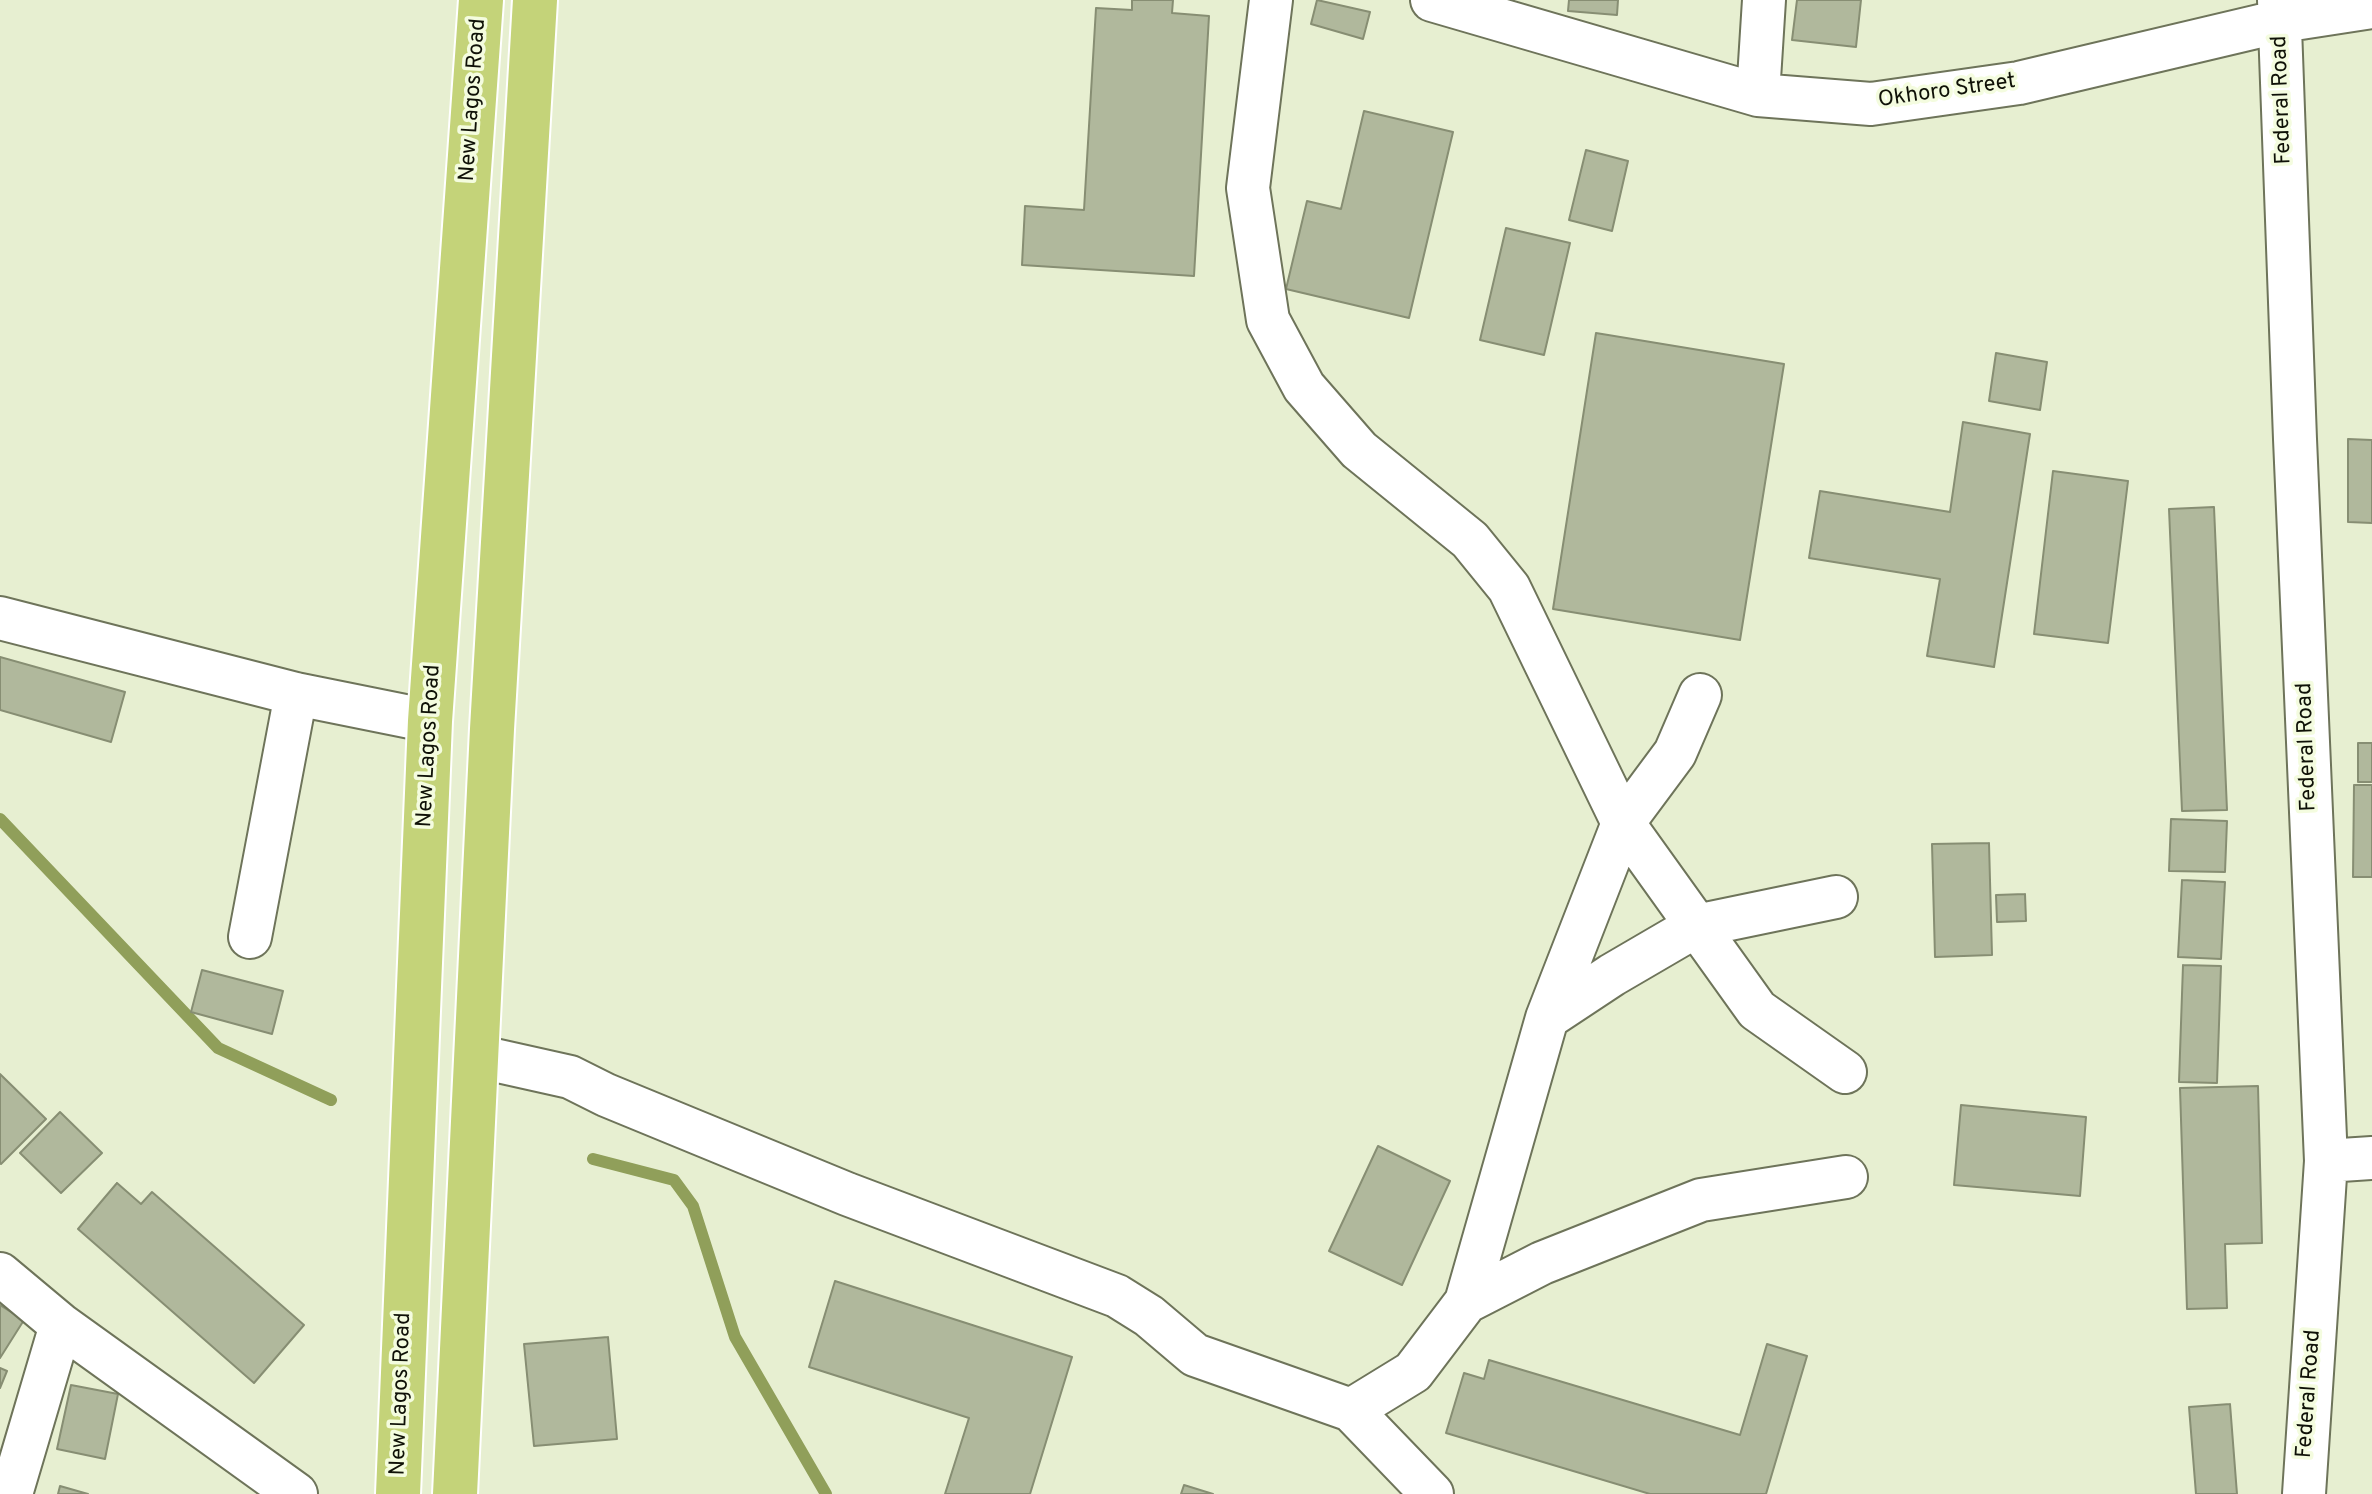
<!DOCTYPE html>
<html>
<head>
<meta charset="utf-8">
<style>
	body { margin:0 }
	canvas { display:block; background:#e7efd1 }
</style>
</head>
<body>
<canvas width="2372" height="1494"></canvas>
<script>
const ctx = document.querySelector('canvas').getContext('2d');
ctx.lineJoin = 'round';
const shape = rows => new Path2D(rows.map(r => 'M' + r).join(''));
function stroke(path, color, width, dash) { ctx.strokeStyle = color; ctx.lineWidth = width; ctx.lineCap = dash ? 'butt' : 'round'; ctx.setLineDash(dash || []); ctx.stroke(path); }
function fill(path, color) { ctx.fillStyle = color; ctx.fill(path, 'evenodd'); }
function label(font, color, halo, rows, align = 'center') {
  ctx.font = font + ' Overpass,sans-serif'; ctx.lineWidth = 7; ctx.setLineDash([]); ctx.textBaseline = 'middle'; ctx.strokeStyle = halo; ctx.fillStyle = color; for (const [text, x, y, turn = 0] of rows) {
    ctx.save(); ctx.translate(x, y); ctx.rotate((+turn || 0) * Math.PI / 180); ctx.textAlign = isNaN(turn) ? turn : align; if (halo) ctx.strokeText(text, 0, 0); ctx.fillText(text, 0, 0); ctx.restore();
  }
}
stroke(shape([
	[0,819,218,1048,331,1100],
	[593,1159,674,1180,693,1206,735,1337,826,1494]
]), '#909f5a', 12);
const building = shape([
	[1132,0,1173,0,1172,13,1209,16,1194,276,1022,265,1025,206,1084,210,1096,8,1132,10,1132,0],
	[1317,0,1370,12,1363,39,1311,24,1317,0],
	[1569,0,1618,0,1617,15,1568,11,1569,0],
	[1797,0,1861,0,1856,47,1792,40,1797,0],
	[1364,111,1453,132,1409,318,1286,289,1307,201,1341,209,1364,111],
	[1586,150,1628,161,1612,231,1569,220,1586,150],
	[1506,228,1570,243,1544,355,1480,340,1506,228],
	[1596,333,1784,364,1740,640,1553,609,1596,333],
	[1996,353,2047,362,2040,410,1989,401,1996,353],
	[1963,422,2030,434,1994,667,1927,656,1940,579,1809,558,1820,491,1950,512,1963,422],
	[2348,439,2372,440,2372,523,2348,522,2348,439],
	[2053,471,2128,481,2108,643,2034,634,2053,471],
	[2214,507,2227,810,2182,811,2169,509,2214,507],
	[0,657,125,692,111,742,0,710,0,657],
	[2358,743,2372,743,2372,782,2358,782,2358,743],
	[2354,785,2372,785,2372,877,2353,877,2354,785],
	[2171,819,2227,821,2225,872,2169,871,2171,819],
	[1989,843,1992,955,1935,957,1932,844,1989,843],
	[2182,880,2225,882,2221,959,2178,957,2182,880],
	[2025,894,2026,921,1997,922,1996,895,2025,894],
	[2183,965,2221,966,2217,1083,2179,1082,2183,965],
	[202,970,283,991,272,1034,191,1012,202,970],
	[0,1074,46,1119,1,1164,0,1163,0,1074],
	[2258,1086,2262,1243,2225,1244,2227,1308,2187,1309,2180,1088,2258,1086],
	[1961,1105,2086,1117,2080,1196,1954,1185,1961,1105],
	[60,1112,102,1153,61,1193,20,1153,60,1112],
	[1378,1146,1450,1181,1402,1285,1329,1251,1378,1146],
	[117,1183,141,1204,152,1192,304,1325,254,1383,78,1229,117,1183],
	[835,1281,1072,1357,1030,1494,945,1494,969,1418,809,1367,835,1281],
	[0,1305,24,1320,0,1358,0,1305],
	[608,1337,617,1439,534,1446,524,1344,608,1337],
	[1767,1344,1807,1356,1766,1494,1650,1494,1446,1433,1464,1373,1484,1379,1489,1360,1740,1435,1767,1344],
	[0,1368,7,1371,0,1388,0,1368],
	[71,1385,118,1394,105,1459,57,1449,71,1385],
	[2230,1404,2237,1494,2196,1494,2189,1407,2230,1404],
	[1184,1485,1213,1494,1181,1494,1184,1485],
	[60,1486,88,1494,58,1494,60,1486]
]);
fill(building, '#b0b89c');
stroke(building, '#878e73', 2);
const minor = shape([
	[1271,0,1248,188,1268,320,1304,387,1359,450,1470,540,1509,588,1623,823,1547,1018,1466,1302,1413,1372,1351,1410],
	[1432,0,1758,95,1871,104,2019,83,2281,21,2372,7],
	[2279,0,2295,439,2326,1161,2304,1494],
	[1758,95,1764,0],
	[0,618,296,694,430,721],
	[1700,695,1675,753,1623,823,1757,1010,1845,1072],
	[250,937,296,694],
	[1547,1018,1612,975,1696,926,1836,897],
	[476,1056,570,1077,606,1095,847,1194,1117,1296,1149,1316,1195,1355,1351,1410,1432,1494],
	[2326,1161,2372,1158],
	[0,1274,61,1325,296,1494],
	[1466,1302,1542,1263,1701,1200,1846,1177],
	[11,1494,61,1325]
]);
const major = shape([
	[398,1494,430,721,481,0],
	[455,1494,492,729,535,0]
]);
stroke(minor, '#6e745a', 46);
stroke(major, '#fff', 48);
stroke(minor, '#fff', 42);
stroke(major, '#c4d379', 44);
label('22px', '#0f1107', '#f4fcdf', [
	["Okhoro Street",1947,92,-8],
	["New Lagos Road",474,100,-86],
	["Federal Road",2283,100,-92],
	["New Lagos Road",430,746,-87],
	["Federal Road",2308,747,-92],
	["New Lagos Road",402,1394,-88],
	["Federal Road",2310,1394,-86]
]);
</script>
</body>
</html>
